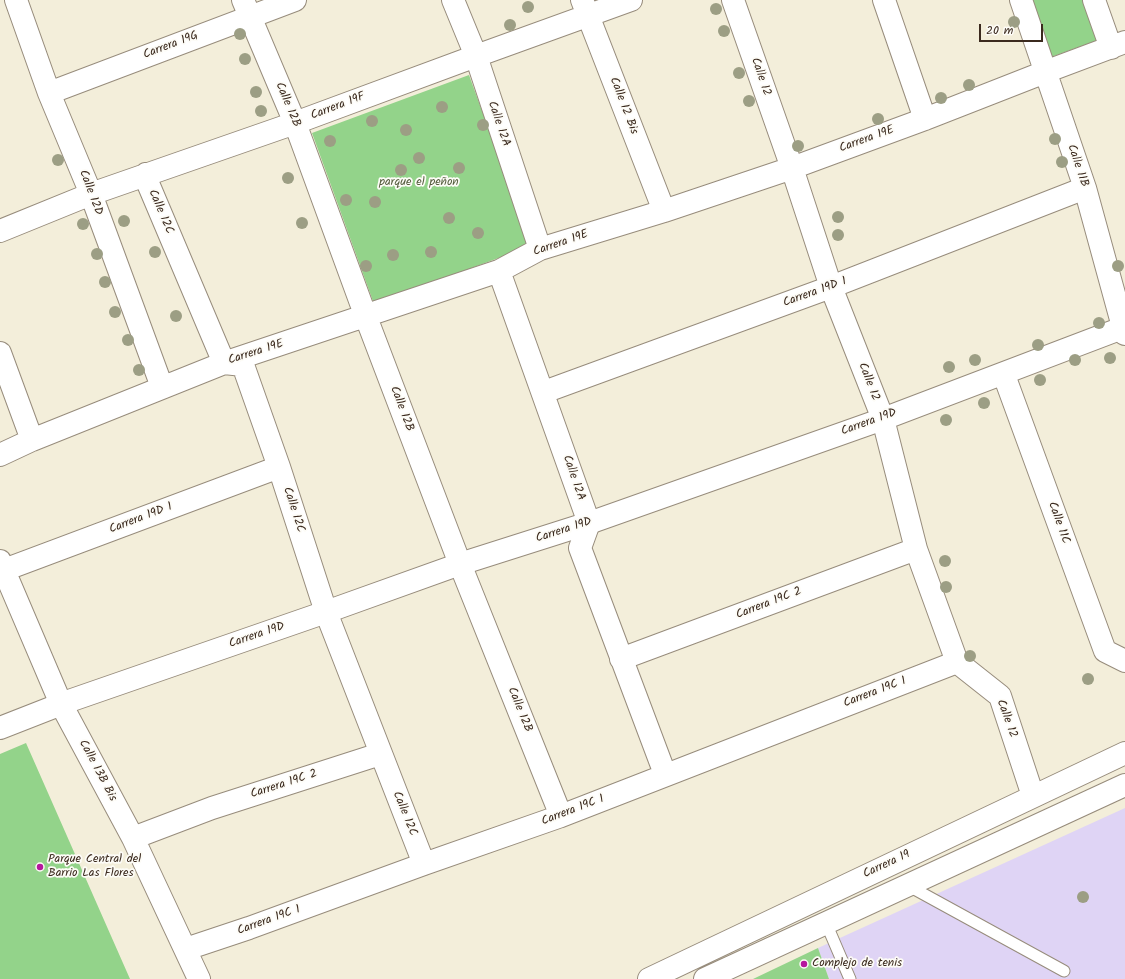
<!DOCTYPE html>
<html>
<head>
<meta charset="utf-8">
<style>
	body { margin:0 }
	#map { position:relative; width:1125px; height:979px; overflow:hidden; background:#f3eeda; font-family:Kalam,sans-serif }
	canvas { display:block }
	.scale { position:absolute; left:979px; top:24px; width:64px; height:18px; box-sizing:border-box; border:2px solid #3b2a1e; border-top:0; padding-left:5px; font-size:12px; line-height:14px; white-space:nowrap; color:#3b2a1e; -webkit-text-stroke:3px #fdfcf7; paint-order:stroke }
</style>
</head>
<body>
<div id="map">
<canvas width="1125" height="979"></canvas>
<div class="scale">20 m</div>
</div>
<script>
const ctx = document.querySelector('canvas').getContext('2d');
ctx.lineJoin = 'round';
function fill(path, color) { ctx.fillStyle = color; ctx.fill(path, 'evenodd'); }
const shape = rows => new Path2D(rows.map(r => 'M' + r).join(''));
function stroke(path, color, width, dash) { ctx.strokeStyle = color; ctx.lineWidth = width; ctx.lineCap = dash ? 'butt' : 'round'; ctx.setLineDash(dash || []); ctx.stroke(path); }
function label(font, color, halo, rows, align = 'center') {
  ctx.font = font + ' Kalam,sans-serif'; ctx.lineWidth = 3.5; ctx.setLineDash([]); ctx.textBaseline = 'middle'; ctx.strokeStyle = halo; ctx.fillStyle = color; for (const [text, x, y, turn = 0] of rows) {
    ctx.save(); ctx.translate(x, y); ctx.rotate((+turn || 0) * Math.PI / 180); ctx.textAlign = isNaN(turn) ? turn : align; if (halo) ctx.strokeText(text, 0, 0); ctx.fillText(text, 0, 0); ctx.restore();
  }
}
fill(shape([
	[1125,808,1125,979,829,979,818,948]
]), '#dfd4f5');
fill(shape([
	[1020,0,1088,0,1101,39,1040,61],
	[469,75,531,246,374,304,312,133],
	[26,743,130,979,0,979,0,754],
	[818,948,829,979,753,979]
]), '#93d38a');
const lane = shape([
	[907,885,1064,971],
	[826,923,850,979]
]);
const street = shape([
	[16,0,49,93,91,194,162,387],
	[243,0,295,123,366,317,460,564,561,816],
	[453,0,476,56,540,249],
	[582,0,664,211],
	[733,0,792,168,831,287,883,419,916,549,957,662,1000,696,1033,796],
	[884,0,925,119],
	[1021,0,1085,188,1125,334],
	[1094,0,1111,48],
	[49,93,295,0],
	[146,174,147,181,224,363,243,365,279,467,326,612,424,864],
	[0,231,91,194,295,123,476,56,631,0],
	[499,271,589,523,580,548,665,774],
	[0,353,32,440],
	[1004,375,1105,651,1125,661],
	[544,392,831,287,1085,188],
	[0,455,32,440,224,363,499,271,540,249,664,211,792,168,925,119,1045,72,1125,42],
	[0,561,61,704,133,838,199,979],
	[4,570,279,467],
	[621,659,916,549],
	[133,838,212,808,380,754],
	[186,949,249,928,424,864,561,816,957,662],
	[649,979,1125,753],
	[705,979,1125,785]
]);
const secondary = shape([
	[0,728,69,701,326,612,460,564,589,523,883,419,1125,327]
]);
stroke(lane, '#978c7c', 13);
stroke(street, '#978c7c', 24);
stroke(secondary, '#978c7c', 24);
stroke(lane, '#fff', 11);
stroke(street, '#fff', 22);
stroke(secondary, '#fff', 22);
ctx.fillStyle = '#9c9e84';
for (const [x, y] of [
	[528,7],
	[716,9],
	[1014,22],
	[510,25],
	[724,31],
	[240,34],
	[245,59],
	[739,73],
	[969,85],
	[256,92],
	[941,98],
	[749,101],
	[442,107],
	[261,111],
	[878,119],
	[372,121],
	[483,125],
	[406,130],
	[1055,139],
	[330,141],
	[798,146],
	[419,158],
	[58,160],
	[1062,162],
	[459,168],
	[401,170],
	[288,178],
	[346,200],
	[375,202],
	[838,217],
	[449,218],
	[124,221],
	[302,223],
	[83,224],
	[478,233],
	[838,235],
	[155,252],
	[431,252],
	[97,254],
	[393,255],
	[366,266],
	[1118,266],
	[105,282],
	[115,312],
	[176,316],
	[1099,323],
	[128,340],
	[1038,345],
	[1110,358],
	[975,360],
	[1075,360],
	[949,367],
	[139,370],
	[1040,380],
	[984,403],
	[946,420],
	[945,561],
	[946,587],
	[970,656],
	[1088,679],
	[1083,897]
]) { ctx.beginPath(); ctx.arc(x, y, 6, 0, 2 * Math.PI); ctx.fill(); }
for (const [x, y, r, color] of [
	[40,867,4,"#b5179e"],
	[804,964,4,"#b5179e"]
]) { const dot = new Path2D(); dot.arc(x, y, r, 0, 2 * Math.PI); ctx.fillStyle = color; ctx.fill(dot); stroke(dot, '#fdfcf7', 1.5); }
label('12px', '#3b2a1e', '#fdfcf7', [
	["Carrera 19G",171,46,-21],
	["Calle 12",760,77,71],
	["Calle 12B",287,105,67],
	["Calle 12 Bis",623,106,69],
	["Carrera 19F",338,107,-21],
	["Calle 12A",498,124,71],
	["Carrera 19E",867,140,-20],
	["Calle 11B",1077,166,71],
	["Calle 12D",90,193,69],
	["Calle 12C",160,212,67],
	["Carrera 19E",561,244,-19],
	["Carrera 19D 1",815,293,-20],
	["Carrera 19E",256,353,-18],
	["Calle 12",868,382,69],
	["Calle 12B",401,409,69],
	["Carrera 19D",869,423,-20],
	["Calle 12A",573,478,71],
	["Calle 12C",293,510,72],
	["Carrera 19D 1",141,519,-21],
	["Calle 11C",1058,523,70],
	["Carrera 19D",564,531,-18],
	["Carrera 19C 2",769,604,-21],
	["Carrera 19D",257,636,-19],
	["Carrera 19C 1",875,693,-21],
	["Calle 12B",519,710,68],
	["Calle 12",1006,719,70],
	["Calle 13B Bis",97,771,62],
	["Carrera 19C 2",284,785,-18],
	["Carrera 19C 1",573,811,-21],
	["Calle 12C",404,814,68],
	["Carrera 19",887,865,-25],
	["Carrera 19C 1",269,921,-20]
]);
label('12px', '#555d3e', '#fdfcf7', [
	["parque el peñon",419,183]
]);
label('12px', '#3b2a1e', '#fdfcf7', [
	["Parque Central del",48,860],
	["Barrio Las Flores",48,874],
	["Complejo de tenis",812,964]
], 'left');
</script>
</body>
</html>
